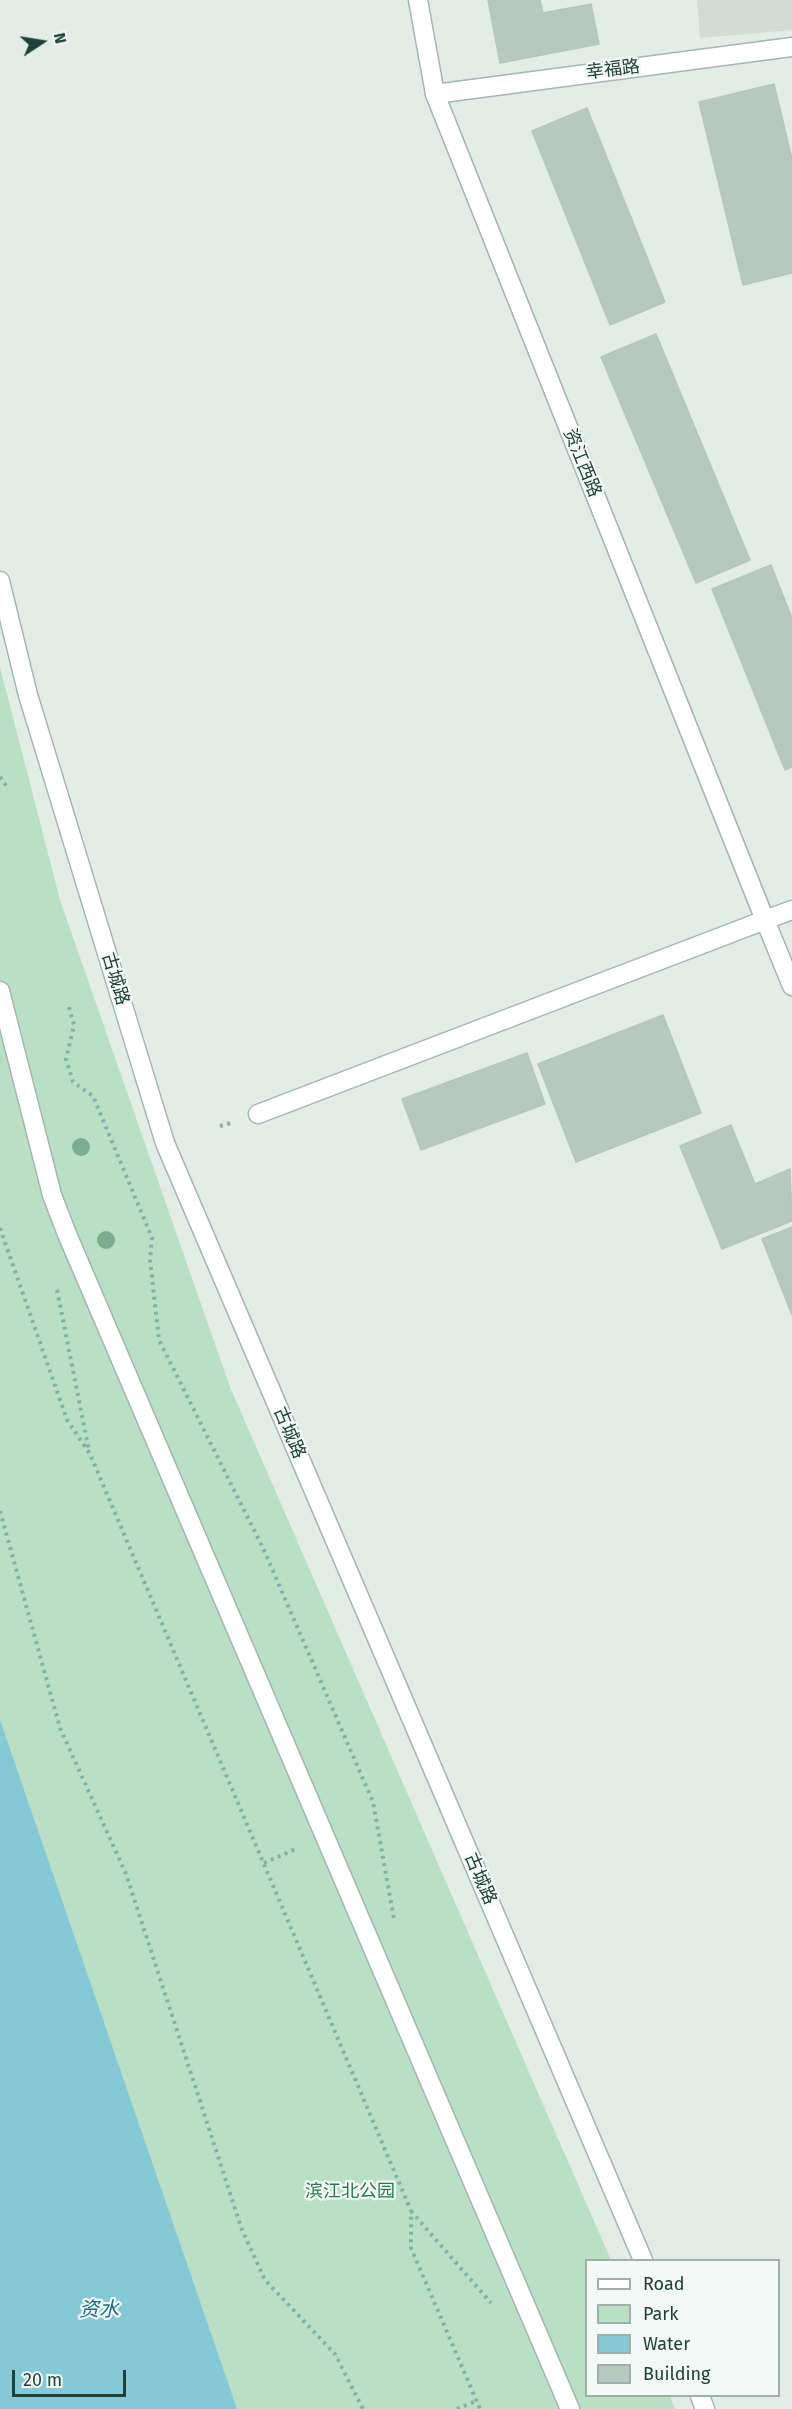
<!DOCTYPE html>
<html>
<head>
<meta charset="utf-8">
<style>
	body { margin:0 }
	#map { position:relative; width:792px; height:2409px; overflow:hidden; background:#e2ede8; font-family:"Fira Sans",sans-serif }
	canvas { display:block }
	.legend { position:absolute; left:585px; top:2259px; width:195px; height:138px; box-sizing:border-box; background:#f3f9f6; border:2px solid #9fafaa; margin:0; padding:8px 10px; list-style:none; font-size:18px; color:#204038 }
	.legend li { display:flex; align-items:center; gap:12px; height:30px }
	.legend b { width:30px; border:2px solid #9fafaa }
	.north { position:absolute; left:12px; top:12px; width:60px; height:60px; -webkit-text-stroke:4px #f3f9f6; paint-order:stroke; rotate:78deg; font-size:16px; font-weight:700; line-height:24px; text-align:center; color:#204038 }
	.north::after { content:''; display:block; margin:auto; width:21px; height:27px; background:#204038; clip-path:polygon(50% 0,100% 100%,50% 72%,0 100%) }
	.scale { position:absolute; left:12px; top:2370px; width:114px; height:27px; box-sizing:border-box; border:3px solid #204038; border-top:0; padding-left:8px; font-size:18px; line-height:21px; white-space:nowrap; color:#204038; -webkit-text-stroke:4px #f3f9f6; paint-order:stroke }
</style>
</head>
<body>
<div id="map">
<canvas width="792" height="2409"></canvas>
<ul class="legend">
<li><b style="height:8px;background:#fff"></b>Road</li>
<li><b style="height:16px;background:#b9e0c4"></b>Park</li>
<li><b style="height:16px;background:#85c9d6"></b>Water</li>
<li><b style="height:16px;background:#b7c8c1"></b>Building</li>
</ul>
<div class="north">N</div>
<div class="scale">20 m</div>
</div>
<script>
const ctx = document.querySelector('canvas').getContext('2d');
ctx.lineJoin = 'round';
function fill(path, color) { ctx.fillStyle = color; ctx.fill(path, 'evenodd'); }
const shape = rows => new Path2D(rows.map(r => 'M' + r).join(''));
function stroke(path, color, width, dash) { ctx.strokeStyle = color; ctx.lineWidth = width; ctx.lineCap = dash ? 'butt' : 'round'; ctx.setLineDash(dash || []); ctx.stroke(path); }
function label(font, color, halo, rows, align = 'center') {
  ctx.font = font + ' "Fira Sans","Noto Sans SC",sans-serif'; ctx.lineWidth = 4.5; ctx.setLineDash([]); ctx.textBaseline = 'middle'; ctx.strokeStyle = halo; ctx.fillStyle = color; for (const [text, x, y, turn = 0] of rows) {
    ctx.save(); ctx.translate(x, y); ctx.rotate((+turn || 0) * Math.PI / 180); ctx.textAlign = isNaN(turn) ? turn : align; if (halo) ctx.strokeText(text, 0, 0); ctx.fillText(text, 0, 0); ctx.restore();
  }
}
fill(shape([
	[697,0,792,0,792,30,700,38]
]), '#d0ddd7');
fill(shape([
	[0,667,60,900,230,1387,611,2260,586,2260,586,2396,670,2396,675,2409,202,2409,0,1825]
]), '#b9e0c4');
fill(shape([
	[0,1720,237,2409,0,2409]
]), '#85c9d6');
const building = shape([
	[488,0,540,0,543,13,591,4,599,44,500,63,488,0],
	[774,84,792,159,792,273,743,285,699,102,774,84],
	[587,108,665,302,610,325,532,131,587,108],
	[656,334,750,560,696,583,601,357,656,334],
	[771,565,792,618,792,767,785,770,712,589,771,565],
	[663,1015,701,1113,576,1162,538,1064,663,1015],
	[527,1053,545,1104,421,1150,402,1099,527,1053],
	[731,1125,755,1184,790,1169,792,1221,722,1249,680,1146,731,1125],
	[792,1227,792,1315,762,1239,792,1227]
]);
fill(building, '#b7c8c1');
stroke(building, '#b4c7bf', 1.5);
const pedestrian = shape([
	[765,920,792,986],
	[0,991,52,1195,67,1234,570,2409]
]);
const minor = shape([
	[435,94,792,47],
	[258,1114,765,920]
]);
const tertiary = shape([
	[418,0,435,94,765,920,792,910],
	[0,581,28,695,165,1143,643,2260],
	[700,2396,705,2409]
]);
stroke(pedestrian, '#a4b6b0', 21);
stroke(minor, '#a4b6b0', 21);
stroke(tertiary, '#a4b6b0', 21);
stroke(shape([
	[0,777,8,788],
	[69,1007,74,1025,66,1059,73,1082,93,1096,152,1238,150,1260,159,1340,263,1548,373,1802,394,1919],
	[220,1126,231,1123],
	[0,1228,67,1420,90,1454,411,2211,411,2248,480,2409],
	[57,1290,89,1451],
	[0,1511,60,1728,126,1874,242,2230,265,2280,335,2354,363,2409],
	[264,1863,298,1848],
	[411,2211,491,2303],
	[457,2409,476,2401]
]), '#80b3a4', 4, [3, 4.5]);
stroke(pedestrian, '#fff', 18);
stroke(minor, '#fff', 18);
stroke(tertiary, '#fff', 18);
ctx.fillStyle = '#7bae90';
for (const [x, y] of [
	[81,1147],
	[106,1240]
]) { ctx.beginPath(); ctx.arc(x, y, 9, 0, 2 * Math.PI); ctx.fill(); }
label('18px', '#204038', '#f3f9f6', [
	["幸福路",613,70,-7],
	["资江西路",582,463,68],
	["古城路",115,979,73],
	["古城路",289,1433,67],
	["古城路",480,1879,67]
]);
label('18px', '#277a48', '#f3f9f6', [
	["滨江北公园",350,2192]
]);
label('italic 20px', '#156d80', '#f3f9f6', [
	["资水",99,2310]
]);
</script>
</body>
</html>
